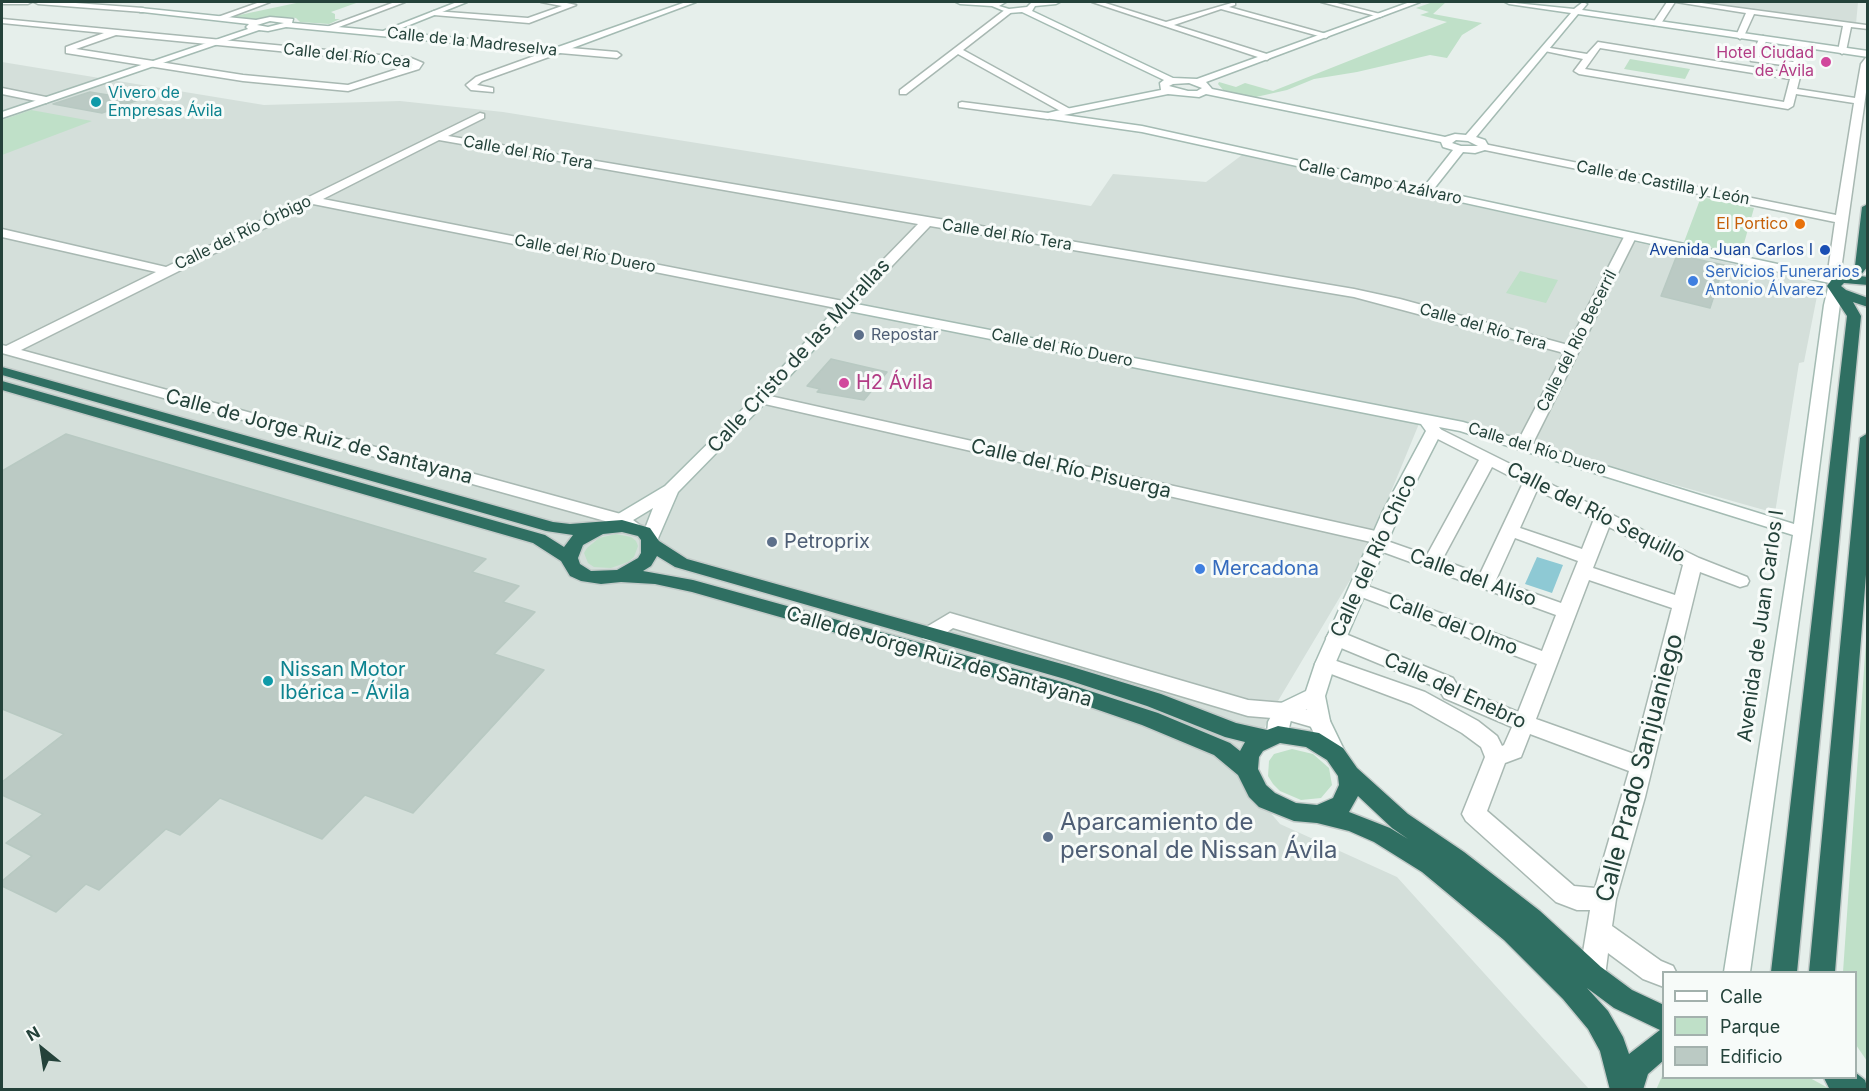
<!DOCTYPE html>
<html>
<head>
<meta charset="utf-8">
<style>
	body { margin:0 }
	#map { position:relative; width:1869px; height:1091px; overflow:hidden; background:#e6efeb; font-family:Inter,sans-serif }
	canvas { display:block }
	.frame { position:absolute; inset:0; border:3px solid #24423a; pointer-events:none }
	.legend { position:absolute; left:1662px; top:971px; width:195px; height:108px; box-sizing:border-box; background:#f7fbf9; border:2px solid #a3b1ad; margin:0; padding:8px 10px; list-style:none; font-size:18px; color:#24423a }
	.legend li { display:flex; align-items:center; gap:12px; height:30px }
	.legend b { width:30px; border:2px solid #a3b1ad }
	.north { position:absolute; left:12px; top:1019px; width:60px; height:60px; -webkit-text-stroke:4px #f7fbf9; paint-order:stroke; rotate:330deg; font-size:16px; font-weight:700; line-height:24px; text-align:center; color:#24423a }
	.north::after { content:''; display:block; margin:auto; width:21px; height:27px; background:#24423a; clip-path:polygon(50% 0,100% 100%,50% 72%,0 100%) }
</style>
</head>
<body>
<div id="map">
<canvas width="1869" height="1091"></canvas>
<div class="frame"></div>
<ul class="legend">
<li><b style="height:8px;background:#fff"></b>Calle</li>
<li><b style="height:16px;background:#bfe0c8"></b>Parque</li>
<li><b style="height:16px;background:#bbcac4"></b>Edificio</li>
</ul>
<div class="north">N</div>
</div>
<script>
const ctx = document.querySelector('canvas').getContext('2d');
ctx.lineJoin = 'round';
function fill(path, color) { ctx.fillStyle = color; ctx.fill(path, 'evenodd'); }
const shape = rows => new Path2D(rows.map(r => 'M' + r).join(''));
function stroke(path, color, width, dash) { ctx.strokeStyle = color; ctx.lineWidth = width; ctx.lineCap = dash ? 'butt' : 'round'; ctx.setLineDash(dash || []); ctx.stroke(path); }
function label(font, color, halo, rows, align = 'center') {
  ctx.font = font + ' Inter,sans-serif'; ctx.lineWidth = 6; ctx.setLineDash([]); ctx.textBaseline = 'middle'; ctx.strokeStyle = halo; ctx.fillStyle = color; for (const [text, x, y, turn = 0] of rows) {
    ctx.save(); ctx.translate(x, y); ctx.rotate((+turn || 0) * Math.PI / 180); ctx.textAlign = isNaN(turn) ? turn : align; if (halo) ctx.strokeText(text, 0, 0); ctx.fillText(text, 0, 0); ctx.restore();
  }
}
fill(shape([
	[1700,2,1858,2,1856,24],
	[2,62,264,105,400,101,503,112,1091,206,1113,174,1206,182,1242,155,1793,277,1814,285,1817,296,1804,362,1799,363,1775,513,1423,414,1365,555,1272,711,1242,779,1280,824,1397,877,1589,1089,2,1089]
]), '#d4dfda');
fill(shape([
	[301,2,359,2,331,12,335,14,335,19,340,19,329,24,300,22,296,18,285,17,257,20,230,17],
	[1433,2,1446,2,1433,14,1482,23,1462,35,1447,58,1430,55,1357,72,1314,79,1287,90,1256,97,1224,91,1218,84,1219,82,1236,87,1245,83,1273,91,1447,22,1420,15,1429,12,1416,8],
	[1630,59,1690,69,1685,79,1624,69],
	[31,110,92,121,2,155,2,120],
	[1701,197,1754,208,1741,254,1684,242],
	[1520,271,1558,280,1546,303,1506,293],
	[616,534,631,537,636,541,638,546,634,557,628,562,611,568,594,567,588,563,584,553,587,548,599,538],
	[1867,626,1868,1061,1867,1061,1856,1045,1856,972,1843,972],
	[1292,749,1313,754,1329,768,1332,785,1321,798,1301,800,1280,791,1273,784,1268,776,1269,761,1274,754],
	[1663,1074,1664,1078,1810,1078,1830,1089,1656,1090]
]), '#bfe0c8');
fill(shape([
	[1537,557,1563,565,1552,593,1525,584]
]), '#8ec9d4');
const building = shape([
	[90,92,138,100,102,113,53,104,90,92],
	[1677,255,1724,265,1710,308,1661,296,1677,255],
	[831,359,887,372,864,400,817,392,820,389,807,386,831,359],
	[66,434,486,559,472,572,519,586,503,602,535,612,494,654,544,670,413,813,365,795,322,839,220,798,180,835,166,829,99,890,86,884,56,912,2,886,2,881,32,856,6,843,43,814,2,795,2,782,64,734,2,709,2,471,66,434]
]);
fill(building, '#bbcac4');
stroke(building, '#b8c9c2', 1.5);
const street = shape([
	[2,2,32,2,28,4,2,4,2,2],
	[34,2,62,2,143,8,147,10,143,12,38,4,34,2],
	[260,2,270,2,222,20,215,18,260,2],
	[395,2,405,2,331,30,324,28,395,2],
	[541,2,562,2,576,5,529,23,434,15,430,13,434,11,528,18,562,6,541,2],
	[1092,2,1102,2,1166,22,1235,2,1235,5,1229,7,1330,35,1326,38,1221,9,1174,25,1270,55,1271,57,1267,60,1092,2],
	[1321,2,1333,2,1384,15,1380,17,1321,2],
	[1667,2,1675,2,1660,25,1654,25,1653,23,1667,2],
	[1676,2,1694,2,1866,25,1868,29,1851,27,1846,51,1842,54,1838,51,1843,26,1754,14,1744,36,1740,39,1736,36,1746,13,1676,2],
	[1006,9,1013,11,963,50,1070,109,1070,113,1064,113,958,54,906,94,900,94,900,90,1006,9],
	[2,19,411,58,423,63,419,69,348,91,243,81,66,53,66,47,104,33,2,23,2,19],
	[116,35,411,64,413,64,348,85,243,75,76,49,116,35],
	[1763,36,1767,39,1759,57,1793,62,1799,55,1803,58,1799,67,1751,61,1750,59,1759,39,1763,36],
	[1598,42,1795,74,1800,77,1797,89,1855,98,1861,64,1868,55,1868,78,1841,270,1848,279,1847,282,1837,282,1828,271,1835,222,1480,149,1479,147,1484,144,1836,215,1854,103,1796,94,1793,106,1788,109,1579,74,1574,71,1583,59,1540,50,1544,47,1587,54,1598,42],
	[1600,48,1728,69,1790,79,1784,102,1585,69,1600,48],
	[559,47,617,52,621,55,617,58,560,53,482,81,477,85,493,88,493,92,471,90,466,85,476,77,559,47],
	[2,88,46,97,51,100,46,103,2,94,2,88],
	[962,102,1048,113,1053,116,1048,119,959,107,959,103,962,102],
	[480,113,484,114,484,118,448,136,1354,289,1400,299,1568,345,1624,237,1630,233,1636,237,1532,445,1524,450,1516,445,1564,353,1354,297,930,226,851,309,846,310,313,204,21,350,628,516,642,527,639,531,633,533,616,524,2,353,2,345,6,346,156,272,2,237,2,229,166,267,480,113],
	[439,140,918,224,843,301,323,199,439,140],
	[761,394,1380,532,1386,534,1389,538,1387,541,1427,555,1479,460,1428,434,1426,431,1428,428,1434,426,1699,558,1747,577,1749,581,1747,585,1740,587,1700,572,1645,797,1616,899,1612,926,1661,961,1673,966,1676,972,1664,972,1664,987,1643,979,1608,953,1605,976,1601,985,1592,988,1583,985,1579,976,1590,910,1577,910,1556,902,1466,821,1462,814,1485,757,1481,747,1462,733,1411,704,1318,669,1315,664,1318,659,1325,657,1425,692,1478,721,1497,736,1502,746,1504,745,1512,727,1444,698,1438,688,1329,643,1326,638,1329,633,1336,631,1343,633,1453,678,1459,688,1518,712,1537,664,1351,593,1349,589,1351,585,1358,583,1365,585,1542,651,1556,615,1372,548,1369,544,1371,542,756,402,753,399,761,394],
	[1492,467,1523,483,1480,574,1442,560,1492,467],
	[1537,490,1594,519,1582,549,1520,528,1537,490],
	[1609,527,1683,565,1675,595,1593,568,1609,527],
	[1515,538,1578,561,1561,603,1496,580,1515,538],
	[1589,580,1672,608,1634,754,1536,719,1589,580],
	[1530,734,1629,771,1595,888,1574,886,1487,811,1505,763,1521,757,1530,734],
	[950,613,1248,700,1284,703,1319,713,1327,715,1330,721,1327,727,1319,729,1284,719,1248,716,953,628,937,639,930,641,923,639,920,634,923,629,950,613]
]);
const secondary = shape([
	[457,2,467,2,392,32,558,47,686,2,696,2,559,53,286,27,268,31,259,30,2,118,2,112,248,29,246,27,249,24,143,12,140,12,140,8,256,20,270,17,293,19,292,23,383,31,457,2],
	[270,21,284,23,268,27,257,25,270,21],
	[956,2,1006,2,999,6,1009,9,1027,7,1032,2,1060,2,1056,4,1035,6,1032,11,1173,78,1197,79,1410,2,1420,2,1206,82,1212,89,1445,137,1455,134,1466,135,1571,13,1509,4,1505,2,1574,9,1583,2,1587,4,1582,10,1868,51,1868,57,1578,14,1476,137,1485,140,1489,147,1488,149,1475,153,1463,152,1433,190,1838,277,1845,281,1838,285,1842,288,1811,532,1750,972,1724,972,1793,535,1460,431,1439,427,1442,431,1400,513,1335,664,1325,696,1330,721,1346,754,1343,760,1335,763,1327,760,1308,721,1307,709,1292,716,1286,740,1278,742,1270,740,1267,734,1268,722,1277,705,1306,691,1315,664,1382,513,1426,431,1421,424,849,311,766,402,678,492,656,543,650,545,644,543,641,539,653,508,615,531,603,531,600,527,603,523,665,486,756,396,841,303,846,302,1463,422,1794,524,1824,305,1828,288,1834,284,1142,132,1044,118,1044,114,1056,111,1161,90,1160,83,1164,80,1022,12,1009,13,992,6,960,4,956,2],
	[1189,83,1202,88,1197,91,1188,91,1169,86,1173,84,1189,83],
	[1168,94,1199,97,1206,94,1441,142,1443,147,1453,150,1423,188,1142,126,1064,115,1168,94],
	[1456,140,1468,141,1478,146,1461,146,1452,143,1456,140]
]);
const highway = shape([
	[1868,204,1868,266,1860,276,1868,277,1868,285,1844,283,1841,286,1846,290,1868,298,1868,307,1853,302,1861,316,1797,972,1771,972,1847,316,1827,286,1833,278,1847,275,1855,266,1862,207,1868,204],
	[2,367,553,522,570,524,622,520,650,528,659,541,687,559,1069,666,1161,694,1236,723,1267,730,1278,726,1319,733,1343,748,1357,768,1408,814,1464,852,1540,911,1601,967,1632,990,1664,1005,1664,1060,1648,1074,1643,1090,1610,1090,1600,1051,1588,1029,1563,999,1504,940,1422,872,1374,842,1349,831,1317,823,1294,821,1259,807,1249,797,1238,775,1214,755,1142,725,1058,696,692,592,655,584,621,582,601,584,581,581,570,576,561,561,533,543,2,390,2,381,545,535,564,547,573,535,546,531,2,375,2,367],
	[622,532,638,536,641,540,641,553,638,558,617,570,591,571,580,564,578,558,583,545,603,534,622,532],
	[657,556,675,567,1065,679,1147,706,1225,737,1245,742,1240,751,1230,743,1158,713,1062,682,693,580,643,571,651,566,657,556],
	[1280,743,1306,747,1327,760,1338,776,1339,785,1333,798,1317,805,1296,803,1275,793,1266,785,1258,769,1259,757,1263,751,1280,743],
	[1358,796,1392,828,1408,839,1390,828,1349,812,1358,796],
	[1587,988,1614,1008,1660,1030,1629,1054,1623,1037,1608,1011,1587,988],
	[1868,433,1868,549,1835,972,1809,972,1860,438,1868,433],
	[1856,1073,1865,1080,1868,1090,1830,1090,1824,1078,1856,1078,1856,1073]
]);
stroke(street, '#a8b8b2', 3);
stroke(secondary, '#a4bbb3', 3);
stroke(highway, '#c2cac8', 3);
fill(street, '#fff');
fill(secondary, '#fff');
fill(highway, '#2f6f62');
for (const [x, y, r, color] of [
	[1826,62,6,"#d1479c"],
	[96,102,6,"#0f9aa8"],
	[1800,224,6,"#e8710a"],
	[1825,250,6,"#1a4fb4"],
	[1693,281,6,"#3f7fe0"],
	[859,335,6,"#5c6f8a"],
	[844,383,6,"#d1479c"],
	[772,542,6,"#5c6f8a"],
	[1200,569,6,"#3f7fe0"],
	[268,681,6,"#0f9aa8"],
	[1048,837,6,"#5c6f8a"]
]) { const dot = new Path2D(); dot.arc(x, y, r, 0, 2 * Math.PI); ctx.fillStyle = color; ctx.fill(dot); stroke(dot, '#f7fbf9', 2); }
label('16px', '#24423a', '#f7fbf9', [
	["Calle de la Madreselva",472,42,6],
	["Calle del Río Cea",347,56,6],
	["Calle del Río Tera",528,153,10],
	["Calle Campo Azálvaro",1380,182,12],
	["Calle de Castilla y León",1663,183,11],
	["Calle del Río Órbigo",243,233,-26],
	["Calle del Río Tera",1007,235,9],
	["Calle del Río Duero",585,254,11],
	["Calle del Río Tera",1483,327,16],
	["Calle del Río Becerril",1577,341,-63],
	["Calle del Río Duero",1062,348,11],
	["Calle del Río Duero",1537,449,17]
]);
label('16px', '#b23c85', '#f7fbf9', [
	["Hotel Ciudad",1814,53],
	["de Ávila",1814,71]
], 'right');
label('16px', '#0d838f', '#f7fbf9', [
	["Vivero de",108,93],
	["Empresas Ávila",108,111]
], 'left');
label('16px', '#c56008', '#f7fbf9', [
	["El Portico",1788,224]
], 'right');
label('16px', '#164399', '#f7fbf9', [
	["Avenida Juan Carlos I",1813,250]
], 'right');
label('16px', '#366cbe', '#f7fbf9', [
	["Servicios Funerarios",1705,272],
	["Antonio Álvarez",1705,290]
], 'left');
label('16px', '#4e5e75', '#f7fbf9', [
	["Repostar",871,335]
], 'left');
label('20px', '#24423a', '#f7fbf9', [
	["Calle Cristo de las Murallas",799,356,-47],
	["Calle de Jorge Ruiz de Santayana",319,437,15],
	["Calle del Río Pisuerga",1071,469,13],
	["Calle del Río Sequillo",1596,513,27],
	["Calle del Río Chico",1374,556,-65],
	["Calle del Aliso",1473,578,20],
	["Calle del Olmo",1453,625,21],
	["Avenida de Juan Carlos I",1761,626,-82],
	["Calle de Jorge Ruiz de Santayana",939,657,16],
	["Calle del Enebro",1455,691,25]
]);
label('20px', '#b23c85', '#f7fbf9', [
	["H2 Ávila",856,383]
], 'left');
label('20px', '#4e5e75', '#f7fbf9', [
	["Petroprix",784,542]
], 'left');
label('20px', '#366cbe', '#f7fbf9', [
	["Mercadona",1212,569]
], 'left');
label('20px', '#0d838f', '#f7fbf9', [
	["Nissan Motor",280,670],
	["Ibérica - Ávila",280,693]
], 'left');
label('24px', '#24423a', '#f7fbf9', [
	["Calle Prado Sanjuaniego",1640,768,-75]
]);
label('24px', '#4e5e75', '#f7fbf9', [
	["Aparcamiento de",1060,823],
	["personal de Nissan Ávila",1060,851]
], 'left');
</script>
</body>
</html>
